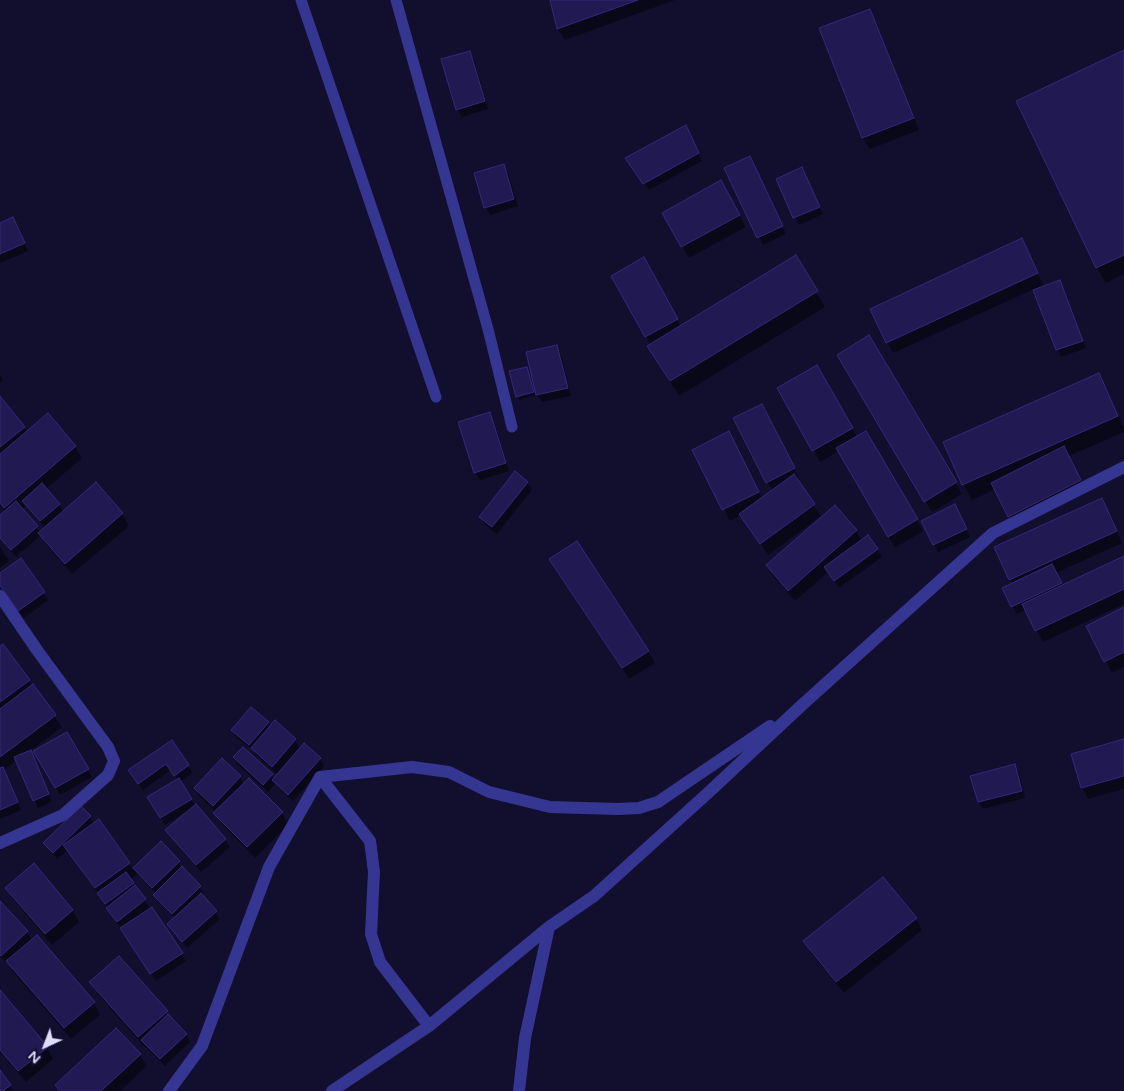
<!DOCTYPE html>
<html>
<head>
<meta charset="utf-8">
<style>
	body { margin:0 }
	#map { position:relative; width:1124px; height:1091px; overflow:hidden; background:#120f2e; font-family:"Varela Round",sans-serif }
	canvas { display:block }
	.north { position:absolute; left:20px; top:1021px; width:50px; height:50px; -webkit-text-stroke:4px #120f2e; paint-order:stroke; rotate:223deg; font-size:14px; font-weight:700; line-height:20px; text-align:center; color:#dedcff }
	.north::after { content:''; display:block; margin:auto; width:18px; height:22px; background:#dedcff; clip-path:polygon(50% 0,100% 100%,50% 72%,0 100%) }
</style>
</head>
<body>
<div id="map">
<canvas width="1124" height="1091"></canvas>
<div class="north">N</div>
</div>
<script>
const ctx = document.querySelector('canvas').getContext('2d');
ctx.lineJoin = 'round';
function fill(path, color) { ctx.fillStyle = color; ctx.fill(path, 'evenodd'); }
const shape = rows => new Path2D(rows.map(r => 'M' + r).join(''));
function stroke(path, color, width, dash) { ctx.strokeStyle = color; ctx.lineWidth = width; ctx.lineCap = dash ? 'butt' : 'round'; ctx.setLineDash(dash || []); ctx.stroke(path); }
fill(shape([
	[555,0,675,0,565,40,558,29,551,1],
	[870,10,876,22,919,130,870,149,863,138,821,29],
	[469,52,474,60,488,109,462,117,457,109],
	[1124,52,1124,274,1106,283,1097,268,1018,102],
	[690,134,702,161,649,190,631,165],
	[754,165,786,234,763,245,726,168],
	[503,166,508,173,518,206,490,215,486,207],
	[802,169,823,214,799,225,778,179],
	[720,182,746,227,689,258,664,213],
	[0,225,17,226,28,251,0,263],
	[1022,240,1036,267,1034,268,1045,287,1060,281,1064,289,1086,348,1061,357,1034,289,893,353,887,342],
	[643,259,681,327,816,292,825,307,679,396,658,362,651,345,612,276],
	[869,337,962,494,932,512,838,355],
	[557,346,561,354,571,396,542,402,537,395,528,353],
	[817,367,857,437,865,432,923,531,895,548,839,451,820,462,779,388],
	[526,368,535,395,519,400,517,396],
	[0,374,3,380,0,383],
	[1098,375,1124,427,1124,432,1069,456,1086,492,1016,527,996,489,972,500,963,484],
	[0,398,27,432,48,414,75,447,82,458,46,489,64,512,96,484,122,514,129,526,72,574,46,544,41,535,16,557,0,538,0,516,5,512,0,506],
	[26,506,45,528,40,532,22,510],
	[489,413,494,421,509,471,480,480,475,473,459,422],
	[768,417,800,480,797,482,822,518,821,516,768,555,741,515,730,521,724,509,735,444,762,498,773,491,767,482],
	[527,482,532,490,497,534,485,525,480,517],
	[835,506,856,531,862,541,877,549,882,557,839,588,828,572,795,601,774,577,767,565],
	[1108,511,1122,543,1056,573,1063,586,1124,557,1124,604,1043,642,1026,610,1017,614,1004,589,1013,584,1010,579],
	[959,513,970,537,938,552,922,521],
	[0,547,9,561,0,568],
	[21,560,48,600,24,618,0,585,0,574],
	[557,570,648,651,655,663,629,679],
	[1124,608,1124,667,1112,673,1087,627],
	[0,647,29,681,62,727,30,751,52,802,38,808,17,760,4,770,21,810,0,819],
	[268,722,270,727,295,740,300,749,320,758,324,766,293,801,275,784,268,792,238,765,234,758,243,749,272,775,274,779,278,775,256,755,254,751,237,738,232,731],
	[67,733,92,777,60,795,35,752],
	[1124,741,1124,789,1088,799,1082,787],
	[171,742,193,773,180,782,195,806,196,805,225,840,230,847,201,872,171,837,167,830,185,814,184,813,165,825,149,798,178,780,171,770,143,790,134,778],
	[1014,765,1019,773,1025,798,983,809,979,802],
	[240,777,244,784,249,780,282,813,288,825,255,858,222,824,215,813,216,812,199,796,195,789],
	[90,817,94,824,98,821,133,870,161,843,200,887,204,894,202,896,220,919,187,948,168,924,175,918,159,902,155,895,156,894,138,874,130,879,186,961,156,981,112,916,108,908,68,850,57,859,45,843],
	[6,888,72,910,79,922,52,945,13,899],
	[0,903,27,932,32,941,37,937,94,1003,100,1015,71,1039,14,973,8,961,6,963,0,956],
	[916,919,922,930,844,993,811,953,805,941],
	[91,982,166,1012,186,1034,190,1042,165,1066,146,1047,145,1048,97,993],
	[0,992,47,1047,53,1059,26,1082,0,1052],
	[140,1055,147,1066,120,1091,60,1091,56,1085],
	[0,1073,10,1085,13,1091,0,1091]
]), '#0007');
const building = shape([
	[550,0,638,0,557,29,550,0],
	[870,9,914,118,862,138,819,28,870,9],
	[1124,50,1124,255,1096,268,1016,101,1124,50],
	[470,51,485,101,456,110,441,59,470,51],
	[686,125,699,153,643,184,625,158,686,125],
	[750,156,783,226,757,238,724,168,750,156],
	[504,164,514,199,484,208,474,173,504,164],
	[802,167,820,207,793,218,776,179,802,167],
	[721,180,740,215,681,247,662,213,721,180],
	[13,217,25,243,0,254,0,223,13,217],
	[1022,238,1038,273,886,343,870,309,1022,238],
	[796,255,818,291,670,381,647,346,796,255],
	[644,257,678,319,645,337,611,276,644,257],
	[1060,280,1083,341,1056,350,1033,290,1060,280],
	[869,335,957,482,924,502,837,355,869,335],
	[557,345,568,388,536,395,526,352,557,345],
	[817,365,853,428,812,451,777,388,817,365],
	[527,367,534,392,516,397,509,371,527,367],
	[1099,373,1118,416,962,485,943,442,1099,373],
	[0,396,25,427,0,447,0,396],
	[762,404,795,468,766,483,733,418,762,404],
	[490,412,506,463,474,473,458,422,490,412],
	[48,413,76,446,4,508,0,503,0,454,48,413],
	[729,431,759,492,722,510,692,450,729,431],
	[866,431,918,519,888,537,836,448,866,431],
	[1064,446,1081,480,1008,517,991,483,1064,446],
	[515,471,528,482,492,527,479,517,515,471],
	[794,474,815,504,760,544,739,514,794,474],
	[96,482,123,513,65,564,38,533,96,482],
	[42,483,60,504,40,521,22,501,42,483],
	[1102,498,1117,531,1009,580,994,547,1102,498],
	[16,501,38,526,11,550,0,538,0,515,16,501],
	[955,504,967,529,933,545,921,521,955,504],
	[835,505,857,530,788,591,766,565,835,505],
	[868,535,878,549,834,581,824,567,868,535],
	[577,541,649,651,622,668,549,559,577,541],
	[1124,556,1124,589,1035,631,1022,604,1124,556],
	[21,558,45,592,18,611,0,585,0,573,21,558],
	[1052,564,1062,583,1011,607,1002,588,1052,564],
	[1124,607,1124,652,1104,662,1086,626,1124,607],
	[3,644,30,680,0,702,0,646,3,644],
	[33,684,56,715,0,757,0,709,33,684],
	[251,707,269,722,249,745,231,730,251,707],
	[275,720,296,739,272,767,251,748,275,720],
	[67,732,89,769,55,788,33,751,67,732],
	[1124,739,1124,776,1081,788,1071,754,1124,739],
	[172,740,189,765,174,776,166,764,138,784,128,770,172,740],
	[304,743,321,758,288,795,272,780,304,743],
	[243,747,273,774,263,785,233,757,243,747],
	[31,750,49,794,33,801,14,757,31,750],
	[222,758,241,776,213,806,194,788,222,758],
	[1015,764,1022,791,978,802,970,776,1015,764],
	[3,767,18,802,0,810,0,768,3,767],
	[179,778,192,799,160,818,147,797,179,778],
	[249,778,283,812,247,847,213,813,249,778],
	[196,804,226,839,196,865,165,830,196,804],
	[81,806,91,816,53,853,43,843,81,806],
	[99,819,130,863,95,888,63,845,99,819],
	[161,841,180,861,152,888,133,868,161,841],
	[34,863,73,910,45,934,5,888,34,863],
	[182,866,201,886,172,914,153,895,182,866],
	[126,872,134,883,105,904,97,893,126,872],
	[883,877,917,918,836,982,803,941,883,877],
	[135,885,146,899,117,922,106,908,135,885],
	[201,893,217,911,182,942,167,924,201,893],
	[0,901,28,931,1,956,0,955,0,901],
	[152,907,183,953,150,974,120,928,152,907],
	[37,935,95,1002,64,1028,6,961,37,935],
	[119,956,168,1011,138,1037,89,982,119,956],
	[0,990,48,1047,18,1071,0,1050,0,990],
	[168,1014,187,1034,160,1059,141,1040,168,1014],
	[116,1028,141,1054,101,1091,60,1091,55,1085,116,1028],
	[0,1070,11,1085,4,1090,5,1091,0,1091,0,1070]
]);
fill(building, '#211951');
stroke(building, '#352880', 1);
stroke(shape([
	[301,0,436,397],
	[396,0,488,329,512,427]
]), '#353692', 11);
stroke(shape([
	[0,596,37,650,108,747,114,761,108,775,63,815,0,843],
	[320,777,412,767,449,772,489,792,550,807,618,809,639,808,658,802,770,726],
	[320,777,370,841,374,872,371,934,380,962,429,1026],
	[169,1091,202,1046,269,867,320,777],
	[332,1091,429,1026,549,927,594,896,709,792,802,705,993,533,1124,467],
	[519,1091,525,1038,549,927]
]), '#353692', 12);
</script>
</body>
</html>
